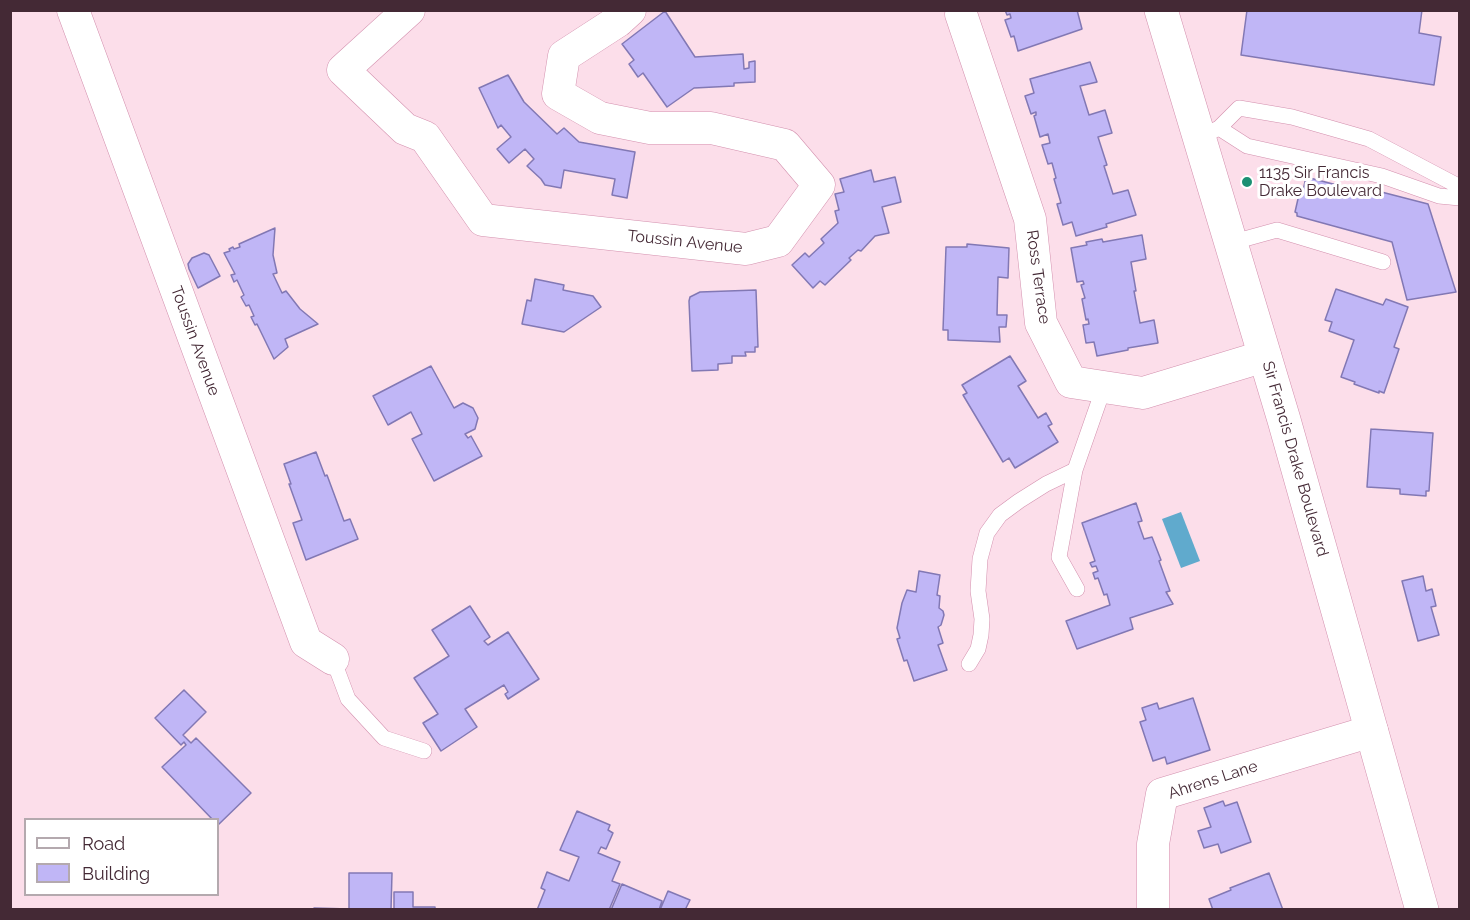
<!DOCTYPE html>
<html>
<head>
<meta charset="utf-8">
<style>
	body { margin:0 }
	#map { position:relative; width:1470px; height:920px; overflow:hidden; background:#fcdeea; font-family:Raleway,sans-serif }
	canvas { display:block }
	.frame { position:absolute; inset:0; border:12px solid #442935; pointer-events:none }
	.legend { position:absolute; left:24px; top:818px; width:195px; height:78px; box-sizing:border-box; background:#fff; border:2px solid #b4a9ae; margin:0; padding:8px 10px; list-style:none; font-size:18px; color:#442935 }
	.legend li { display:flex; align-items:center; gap:12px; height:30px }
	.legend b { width:30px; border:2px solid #b4a9ae }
</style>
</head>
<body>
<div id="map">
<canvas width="1470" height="920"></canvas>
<div class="frame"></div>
<ul class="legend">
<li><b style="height:8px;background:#fff"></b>Road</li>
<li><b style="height:16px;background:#c0b6f6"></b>Building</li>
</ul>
</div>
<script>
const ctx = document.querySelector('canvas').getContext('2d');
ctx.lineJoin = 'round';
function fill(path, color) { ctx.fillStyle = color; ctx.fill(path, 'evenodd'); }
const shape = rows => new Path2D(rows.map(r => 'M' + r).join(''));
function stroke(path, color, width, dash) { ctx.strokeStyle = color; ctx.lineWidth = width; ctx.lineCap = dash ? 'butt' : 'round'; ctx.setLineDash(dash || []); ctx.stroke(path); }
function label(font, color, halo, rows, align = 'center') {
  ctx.font = font + ' Raleway,sans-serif'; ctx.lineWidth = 6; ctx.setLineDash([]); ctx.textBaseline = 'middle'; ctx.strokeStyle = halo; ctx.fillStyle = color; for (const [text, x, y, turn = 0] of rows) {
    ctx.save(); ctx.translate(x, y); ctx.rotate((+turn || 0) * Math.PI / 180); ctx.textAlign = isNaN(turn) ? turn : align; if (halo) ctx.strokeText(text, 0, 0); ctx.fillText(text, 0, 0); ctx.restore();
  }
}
fill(shape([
	[1181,512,1200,561,1181,568,1162,519]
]), '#60aacd');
const building = shape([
	[1005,10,1077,10,1082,29,1018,51,1014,36,1011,37,1005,20,1011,18,1010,14,1007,15,1005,10],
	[1247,10,1422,10,1419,33,1441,37,1434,85,1241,55,1247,10],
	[665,11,695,57,743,54,744,69,749,68,749,62,755,61,755,82,734,83,734,86,694,88,667,107,643,73,638,77,629,64,634,60,622,44,665,11],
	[1090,62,1097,82,1080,86,1089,115,1105,110,1112,133,1098,137,1107,165,1104,166,1113,194,1128,190,1136,215,1106,224,1107,227,1076,236,1072,222,1063,225,1057,204,1061,203,1054,179,1056,178,1052,163,1048,164,1042,145,1050,143,1048,134,1040,137,1034,116,1036,115,1036,112,1031,114,1025,96,1034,93,1030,79,1090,62],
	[508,75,524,102,557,134,564,128,579,142,635,152,627,198,612,195,615,179,564,170,561,188,545,185,541,179,527,166,534,159,525,149,509,163,497,149,511,137,501,125,498,128,479,88,508,75],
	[871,170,874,182,895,177,901,202,882,207,889,233,875,236,861,251,858,250,849,258,851,260,825,285,820,281,813,288,792,265,805,253,809,257,824,243,821,239,838,223,835,211,839,210,835,194,844,192,840,179,871,170],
	[1306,177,1360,191,1362,187,1428,204,1456,292,1407,300,1392,242,1297,216,1297,213,1295,212,1300,190,1303,191,1306,177],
	[275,228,273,255,277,273,273,274,282,293,286,291,300,309,318,324,285,339,288,347,274,359,257,324,255,325,251,317,254,316,249,305,246,306,241,297,244,295,237,280,234,282,231,275,235,274,224,253,230,251,229,249,233,247,234,249,240,247,239,244,275,228],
	[1142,235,1146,259,1131,262,1136,291,1134,291,1140,323,1154,320,1158,343,1128,348,1128,350,1097,356,1094,342,1086,343,1083,325,1089,324,1088,319,1086,320,1082,299,1085,298,1081,285,1084,284,1083,281,1077,282,1071,248,1087,245,1086,242,1102,239,1103,242,1142,235],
	[967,244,1009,248,1008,278,998,277,997,315,1007,315,1006,327,999,327,1000,342,948,340,948,330,943,330,946,247,967,247,967,244],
	[204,253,209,255,220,276,198,288,189,269,188,264,192,258,204,253],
	[535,279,564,285,563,290,593,296,601,307,564,332,522,324,527,300,531,301,535,279],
	[1336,289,1383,305,1386,299,1408,307,1394,347,1399,349,1384,393,1379,391,1379,393,1354,384,1355,382,1341,377,1354,340,1329,331,1332,322,1325,320,1336,289],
	[756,290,758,347,755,347,755,352,745,352,746,356,732,356,732,363,718,364,718,370,692,371,689,301,690,297,700,292,756,290],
	[1010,356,1026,381,1018,386,1038,418,1046,413,1052,424,1048,426,1058,442,1015,468,1009,458,1003,462,963,395,967,393,962,385,1010,356],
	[431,366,454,408,463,403,473,408,478,418,475,429,465,434,468,438,471,436,482,456,434,481,412,439,422,434,411,412,388,425,373,396,431,366],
	[1371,429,1433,433,1429,491,1426,491,1426,496,1400,494,1400,489,1367,487,1371,429],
	[316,452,325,476,327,475,344,521,350,519,358,539,306,560,293,523,302,520,289,484,291,484,284,464,316,452],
	[1136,503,1142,521,1138,522,1144,539,1152,537,1161,560,1159,561,1170,591,1166,592,1173,604,1130,618,1133,629,1077,649,1066,621,1110,605,1107,594,1104,595,1098,578,1095,579,1093,573,1098,571,1096,566,1092,567,1090,563,1095,561,1082,523,1136,503],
	[919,571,940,575,937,595,940,596,939,608,943,611,944,615,941,625,938,627,943,643,938,645,947,670,914,681,907,660,904,661,897,639,900,638,897,628,902,603,907,590,916,592,919,571],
	[1423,576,1426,591,1432,589,1436,606,1431,607,1439,635,1418,641,1402,581,1423,576],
	[470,606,490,637,484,641,488,645,508,632,539,679,508,699,505,694,508,692,504,685,465,709,477,727,441,751,423,723,438,714,414,678,449,656,432,630,470,606],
	[184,690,206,712,183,735,191,743,196,738,251,793,218,825,218,820,213,820,162,767,186,745,184,742,181,745,155,718,184,690],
	[1193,698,1210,750,1167,764,1165,757,1153,761,1140,722,1146,720,1142,708,1157,703,1159,709,1193,698],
	[1223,801,1225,806,1237,802,1251,842,1221,853,1218,844,1204,848,1198,831,1211,827,1204,808,1223,801],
	[577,811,610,825,608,830,613,833,606,849,601,847,598,853,620,862,612,881,620,884,609,910,537,910,545,890,541,888,547,872,569,881,579,857,560,850,577,811],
	[349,873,392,873,391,910,314,910,314,908,349,909,349,873],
	[1269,873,1283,910,1213,910,1209,899,1231,890,1230,888,1269,873],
	[622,884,662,901,659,910,611,910,622,884],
	[668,891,690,900,685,910,660,910,668,891],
	[394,892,413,892,413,907,435,907,435,910,394,910,394,892]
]);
fill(building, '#c0b6f6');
stroke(building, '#8278b4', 1.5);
const lane = shape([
	[1219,128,1247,146,1382,176,1439,196,1460,198],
	[1198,138,1219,128,1239,108,1292,117,1369,139,1460,187],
	[1230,243,1277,230,1383,262],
	[1075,470,1059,557,1077,589],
	[333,659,348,699,384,738,424,751],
	[969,664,978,649,981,635,982,619,978,591,980,559,987,533,1000,515,1019,501,1046,484,1075,470,1104,387]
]);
const street = shape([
	[73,10,306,642,333,659],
	[409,10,343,70,405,129,425,137,483,220,746,249,778,241,819,185,785,145,711,128,650,128,600,118,558,94,564,56,618,21,630,10],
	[961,14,1030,219,1041,323,1071,382,1143,393,1265,356],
	[1153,910,1153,844,1162,794,1372,731]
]);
const primary = shape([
	[1161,10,1284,420,1422,910]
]);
stroke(lane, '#d390ae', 16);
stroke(street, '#d390ae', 33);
stroke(primary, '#d390ae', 34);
stroke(lane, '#fff', 15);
stroke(street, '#fff', 32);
stroke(primary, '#fff', 33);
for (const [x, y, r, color] of [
	[1247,182,6,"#1b9073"]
]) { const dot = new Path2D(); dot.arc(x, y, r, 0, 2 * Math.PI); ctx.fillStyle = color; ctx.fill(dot); stroke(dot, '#fff', 2); }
label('16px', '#442935', '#fff', [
	["1135 Sir Francis",1259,173],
	["Drake Boulevard",1259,191]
], 'left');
label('16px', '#442935', '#fff', [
	["Toussin Avenue",685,242,6],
	["Ross Terrace",1038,277,82],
	["Toussin Avenue",195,341,70],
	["Sir Francis Drake Boulevard",1295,459,74],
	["Ahrens Lane",1213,780,-18]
]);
</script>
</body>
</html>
